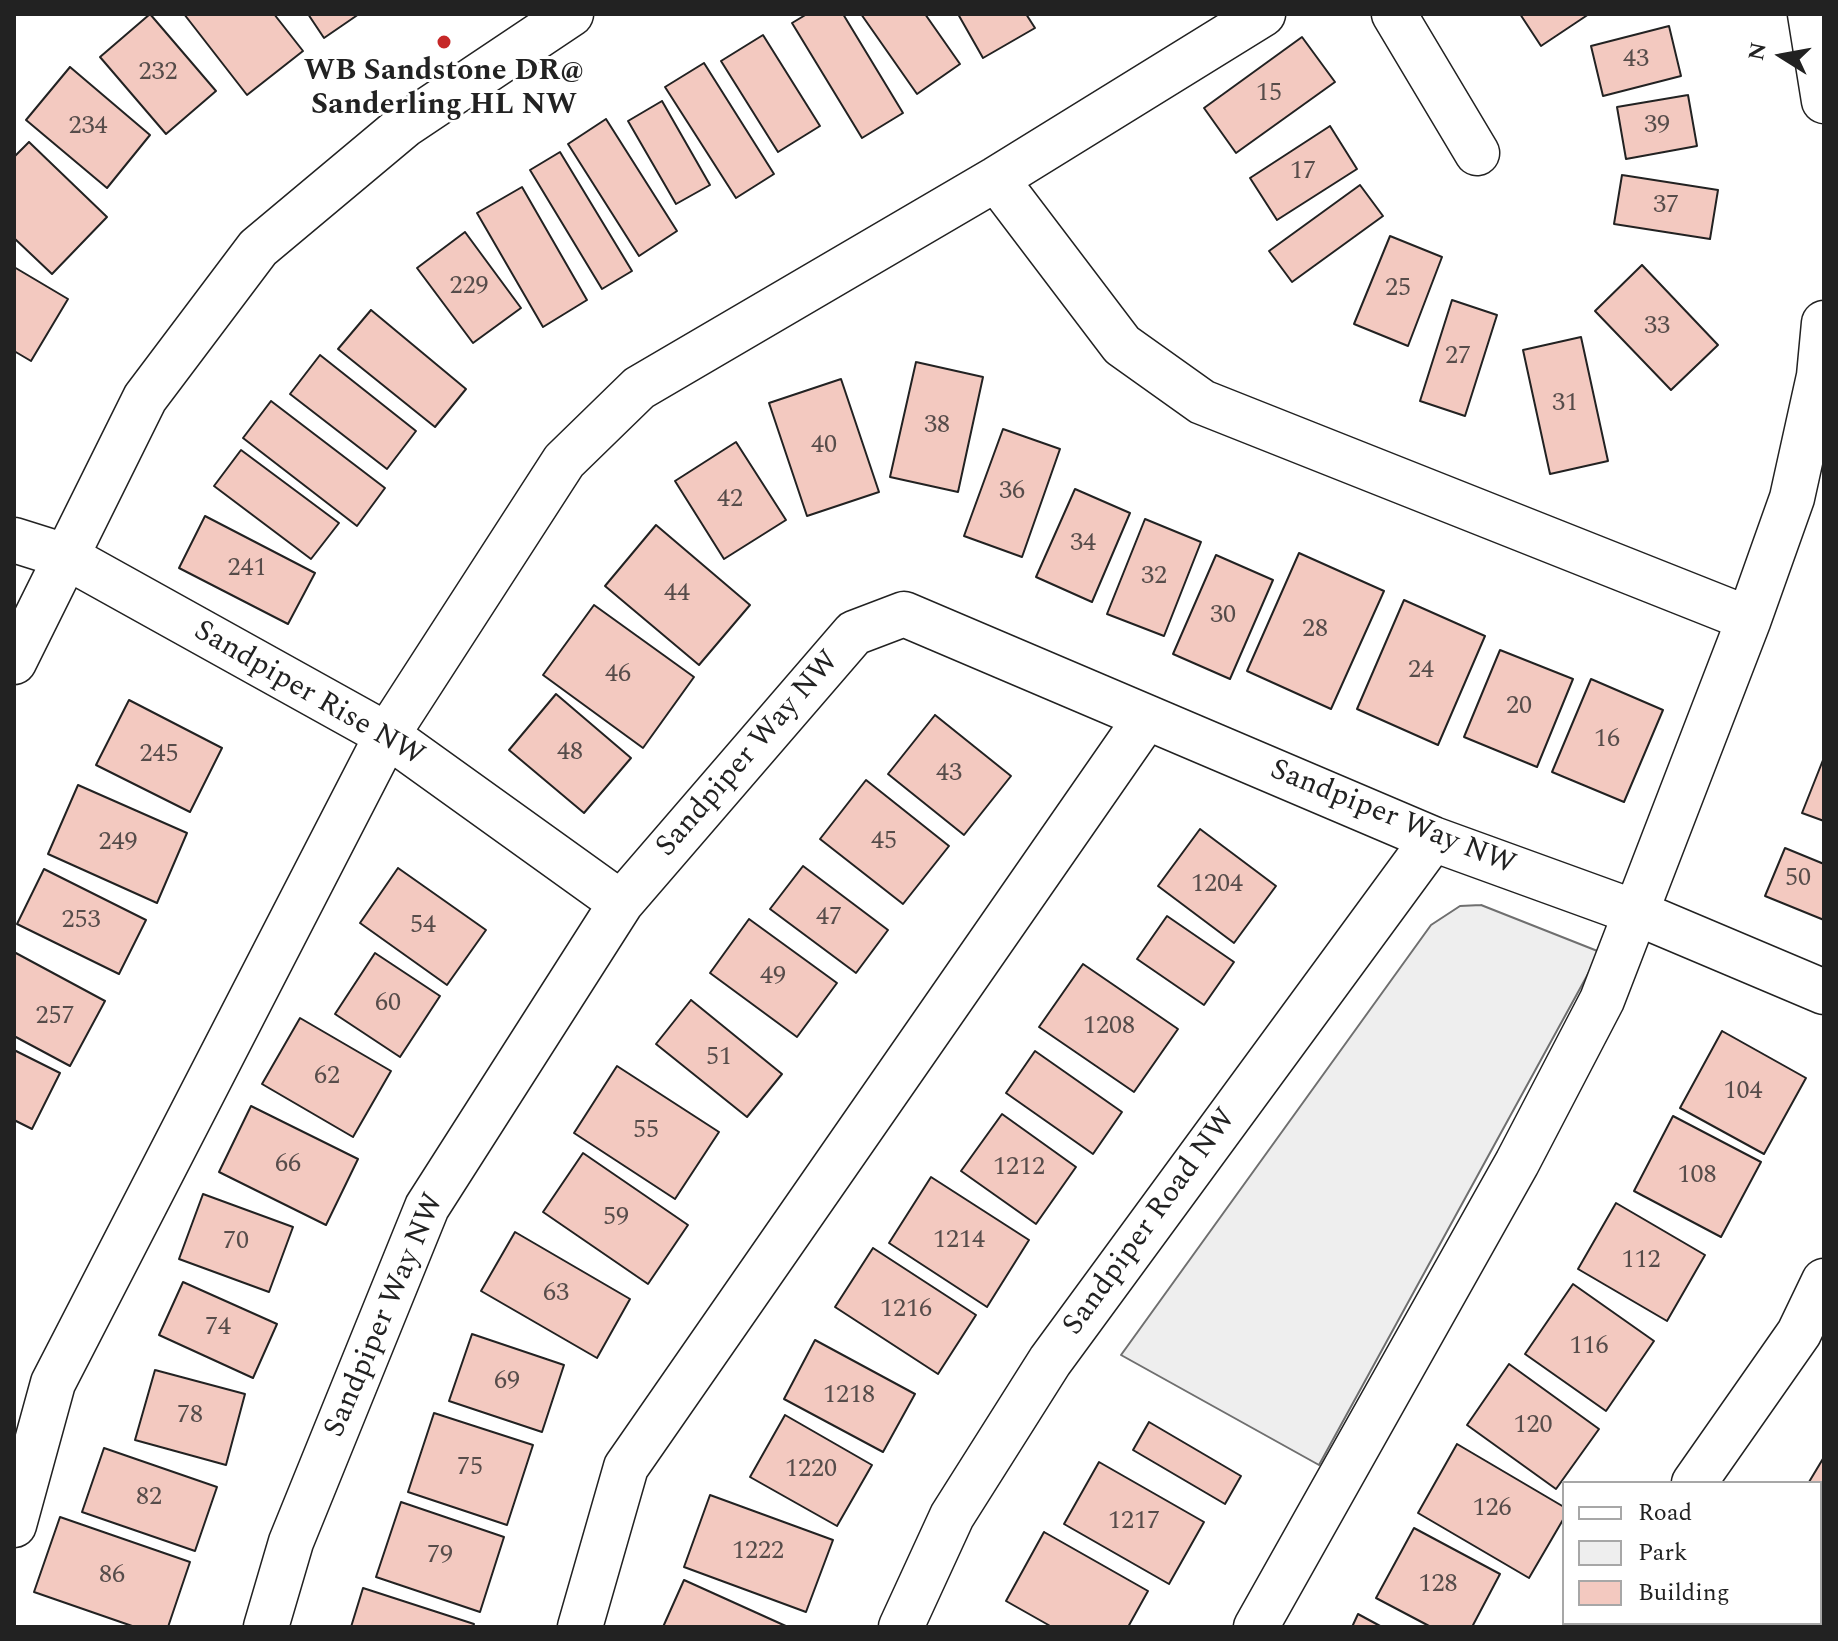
<!DOCTYPE html>
<html>
<head>
<meta charset="utf-8">
<style>
	body { margin:0 }
	#map { position:relative; width:1838px; height:1641px; overflow:hidden; background:#fff; font-family:Spectral,serif }
	canvas { display:block }
	.frame { position:absolute; inset:0; border:16px solid #222; pointer-events:none }
	.legend { position:absolute; left:1562px; top:1481px; width:260px; height:144px; box-sizing:border-box; background:#fff; border:2px solid #a7a7a7; margin:0; padding:10px 14px; list-style:none; font-size:24px; color:#222 }
	.legend li { display:flex; align-items:center; gap:16px; height:40px }
	.legend b { width:40px; border:2px solid #a7a7a7 }
	.north { position:absolute; left:1742px; top:16px; width:80px; height:80px; -webkit-text-stroke:6px #fff; paint-order:stroke; rotate:281deg; font-size:22px; font-weight:700; line-height:32px; text-align:center; color:#222 }
	.north::after { content:''; display:block; margin:auto; width:28px; height:36px; background:#222; clip-path:polygon(50% 0,100% 100%,50% 72%,0 100%) }
</style>
</head>
<body>
<div id="map">
<canvas width="1838" height="1641"></canvas>
<div class="frame"></div>
<ul class="legend">
<li><b style="height:10px;background:#fff"></b>Road</li>
<li><b style="height:22px;background:#eee"></b>Park</li>
<li><b style="height:22px;background:#f3c9c0"></b>Building</li>
</ul>
<div class="north">N</div>
</div>
<script>
const ctx = document.querySelector('canvas').getContext('2d');
ctx.lineJoin = 'round';
function fill(path, color) { ctx.fillStyle = color; ctx.fill(path, 'evenodd'); }
const shape = rows => new Path2D(rows.map(r => 'M' + r).join(''));
function stroke(path, color, width, dash) { ctx.strokeStyle = color; ctx.lineWidth = width; ctx.lineCap = dash ? 'butt' : 'round'; ctx.setLineDash(dash || []); ctx.stroke(path); }
function label(font, color, halo, rows, align = 'center') {
  ctx.font = font + ' Spectral,serif'; ctx.lineWidth = 6; ctx.setLineDash([]); ctx.textBaseline = 'middle'; ctx.strokeStyle = halo; ctx.fillStyle = color; for (const [text, x, y, turn = 0] of rows) {
    ctx.save(); ctx.translate(x, y); ctx.rotate((+turn || 0) * Math.PI / 180); ctx.textAlign = isNaN(turn) ? turn : align; if (halo) ctx.strokeText(text, 0, 0); ctx.fillText(text, 0, 0); ctx.restore();
  }
}
const green = shape([
	[1481,905,1600,952,1319,1465,1121,1355,1431,925,1460,906,1481,905]
]);
fill(green, '#eee');
stroke(green, '#6f6f6f', 2);
const building = shape([
	[150,14,216,91,166,134,100,57,150,14],
	[184,14,274,14,303,51,247,95,184,14],
	[308,14,359,14,324,38,308,14],
	[807,14,843,14,903,113,862,138,792,23,807,14],
	[861,14,925,14,960,64,917,94,861,14],
	[958,14,1026,14,1035,28,983,58,958,14],
	[1520,14,1589,14,1541,46,1520,14],
	[1669,26,1681,76,1603,96,1591,46,1669,26],
	[763,35,820,126,778,152,721,61,763,35],
	[1302,37,1335,82,1236,153,1204,108,1302,37],
	[704,63,774,174,736,198,665,87,704,63],
	[70,67,150,135,107,188,26,120,70,67],
	[1688,95,1697,146,1626,159,1617,107,1688,95],
	[662,101,710,185,676,204,628,121,662,101],
	[606,119,677,231,639,256,568,144,606,119],
	[1330,126,1357,169,1277,220,1250,178,1330,126],
	[29,142,107,217,52,274,14,238,14,157,29,142],
	[560,152,632,271,602,289,530,170,560,152],
	[1622,175,1718,190,1710,239,1614,224,1622,175],
	[1360,185,1383,216,1292,282,1269,251,1360,185],
	[522,187,587,300,543,327,477,213,522,187],
	[465,232,521,308,473,343,417,268,465,232],
	[1390,236,1442,257,1408,346,1354,324,1390,236],
	[1642,265,1718,345,1671,390,1595,311,1642,265],
	[14,267,68,299,31,361,14,351,14,267],
	[1452,300,1497,315,1465,416,1420,401,1452,300],
	[371,310,466,389,435,427,338,349,371,310],
	[1581,337,1608,461,1550,474,1523,350,1581,337],
	[320,355,416,431,387,469,290,394,320,355],
	[916,362,983,377,958,492,890,477,916,362],
	[841,379,879,492,807,516,769,403,841,379],
	[271,401,385,488,357,526,243,438,271,401],
	[1003,429,1060,449,1022,557,964,536,1003,429],
	[736,442,786,520,724,559,675,481,736,442],
	[241,450,339,523,311,559,214,486,241,450],
	[1075,489,1130,513,1092,602,1036,577,1075,489],
	[205,516,315,573,288,624,179,568,205,516],
	[1145,519,1201,542,1164,636,1107,614,1145,519],
	[656,525,750,605,699,665,605,586,656,525],
	[1299,553,1384,591,1331,709,1247,671,1299,553],
	[1216,555,1273,580,1230,679,1173,654,1216,555],
	[1404,600,1485,636,1438,745,1357,709,1404,600],
	[594,605,694,677,643,748,543,675,594,605],
	[1500,650,1573,679,1537,767,1464,737,1500,650],
	[1591,679,1663,710,1624,802,1552,772,1591,679],
	[556,694,631,758,584,813,509,750,556,694],
	[129,700,222,748,190,812,96,765,129,700],
	[935,715,1011,776,964,835,888,774,935,715],
	[1823,760,1824,761,1824,821,1802,813,1823,760],
	[866,780,949,846,903,904,820,839,866,780],
	[78,785,187,833,157,903,48,854,78,785],
	[1200,829,1276,886,1234,943,1158,886,1200,829],
	[1785,848,1824,864,1824,920,1765,896,1785,848],
	[803,866,888,930,856,973,770,909,803,866],
	[398,868,486,930,447,985,360,923,398,868],
	[44,869,146,920,119,974,17,924,44,869],
	[1167,916,1234,962,1204,1005,1137,959,1167,916],
	[749,919,837,983,797,1037,710,973,749,919],
	[14,952,105,1001,70,1066,14,1036,14,952],
	[375,953,440,996,400,1057,335,1014,375,953],
	[1083,964,1178,1029,1134,1092,1039,1027,1083,964],
	[691,1000,782,1074,747,1117,656,1044,691,1000],
	[300,1018,391,1071,353,1137,262,1084,300,1018],
	[1722,1031,1806,1078,1764,1154,1680,1108,1722,1031],
	[14,1050,60,1073,32,1129,14,1120,14,1050],
	[1035,1051,1122,1112,1093,1154,1006,1093,1035,1051],
	[617,1066,719,1132,675,1199,574,1133,617,1066],
	[251,1106,358,1159,326,1225,219,1172,251,1106],
	[1002,1114,1076,1167,1036,1224,961,1171,1002,1114],
	[1673,1116,1761,1162,1721,1237,1634,1191,1673,1116],
	[583,1153,688,1225,648,1284,543,1212,583,1153],
	[931,1177,1029,1240,987,1307,889,1243,931,1177],
	[203,1194,293,1227,269,1292,179,1259,203,1194],
	[1616,1203,1705,1255,1667,1321,1578,1269,1616,1203],
	[515,1232,630,1299,597,1358,481,1291,515,1232],
	[873,1248,976,1315,938,1374,835,1307,873,1248],
	[183,1282,277,1324,253,1378,159,1335,183,1282],
	[1573,1284,1654,1341,1606,1411,1525,1354,1573,1284],
	[472,1334,564,1365,542,1432,449,1401,472,1334],
	[815,1340,915,1394,883,1452,784,1399,815,1340],
	[1509,1364,1599,1429,1556,1489,1467,1425,1509,1364],
	[155,1370,245,1394,226,1465,135,1440,155,1370],
	[434,1413,533,1445,507,1525,408,1492,434,1413],
	[785,1415,872,1465,837,1526,750,1477,785,1415],
	[1149,1422,1241,1476,1225,1504,1133,1450,1149,1422],
	[1457,1444,1564,1507,1564,1518,1529,1578,1418,1513,1457,1444],
	[104,1448,217,1487,195,1551,82,1512,104,1448],
	[1824,1457,1824,1491,1820,1483,1809,1482,1824,1457],
	[1099,1462,1204,1522,1169,1584,1064,1524,1099,1462],
	[710,1495,833,1540,806,1612,684,1567,710,1495],
	[401,1502,504,1537,480,1612,376,1577,401,1502],
	[1820,1511,1824,1514,1824,1613,1820,1611,1820,1511],
	[60,1517,190,1562,168,1627,135,1627,34,1592,60,1517],
	[1414,1528,1500,1574,1472,1627,1431,1627,1376,1598,1414,1528],
	[1044,1532,1148,1591,1128,1627,1052,1627,1006,1601,1044,1532],
	[684,1580,788,1627,663,1627,684,1580],
	[363,1588,474,1624,473,1627,351,1627,363,1588],
	[1358,1614,1382,1627,1352,1627,1358,1614],
	[1708,1623,1793,1623,1800,1627,1706,1627,1708,1623]
]);
fill(building, '#f3c9c0');
stroke(building, '#222', 2);
const minor = shape([
	[1394,14,1477,153],
	[1810,14,1824,101],
	[996,179,1122,345,1202,402,1749,619],
	[14,540,65,556,387,735,621,903],
	[14,662,145,398,258,248,405,125,571,14],
	[1694,1483,1799,1333,1824,1281],
	[14,1525,53,1383,387,735,564,461,639,388,996,179,1263,14],
	[266,1627,291,1542,427,1207,621,903,854,633,904,614,1433,839,1637,913,1824,992],
	[580,1627,626,1467,1146,718],
	[901,1627,952,1516,1050,1361,1433,839],
	[1256,1627,1517,1163,1602,1000,1749,619,1792,498,1819,376,1824,323],
	[1592,1627,1595,1623]
]);
stroke(minor, '#222', 47);
stroke(minor, '#fff', 44);
for (const [x, y, r, color] of [
	[444,42,8,"#c62828"]
]) { const dot = new Path2D(); dot.arc(x, y, r, 0, 2 * Math.PI); ctx.fillStyle = color; ctx.fill(dot); stroke(dot, '#fff', 3); }
label('26px', '#564c4a', null, [
	["43",1636,61],
	["232",158,74],
	["15",1269,95],
	["39",1657,127],
	["234",88,128],
	["17",1303,173],
	["37",1666,207],
	["229",469,288],
	["25",1398,290],
	["33",1657,328],
	["27",1458,358],
	["31",1565,405],
	["38",937,427],
	["40",824,447],
	["36",1012,493],
	["42",730,501],
	["34",1083,545],
	["241",247,570],
	["32",1154,578],
	["44",677,595],
	["30",1223,617],
	["28",1315,631],
	["24",1421,672],
	["46",618,676],
	["20",1519,708],
	["16",1607,741],
	["48",570,754],
	["245",159,756],
	["43",949,775],
	["45",884,843],
	["249",118,844],
	["50",1798,880],
	["1204",1217,886],
	["47",829,919],
	["253",81,922],
	["54",423,927],
	["49",773,978],
	["60",388,1005],
	["257",55,1018],
	["1208",1109,1028],
	["51",719,1059],
	["62",327,1078],
	["104",1743,1093],
	["55",646,1132],
	["66",288,1166],
	["1212",1019,1169],
	["108",1697,1177],
	["59",616,1219],
	["1214",959,1242],
	["70",236,1243],
	["112",1641,1262],
	["63",556,1295],
	["1216",906,1311],
	["74",218,1329],
	["116",1589,1348],
	["69",507,1383],
	["1218",849,1397],
	["78",190,1417],
	["120",1533,1427],
	["75",470,1469],
	["1220",811,1471],
	["82",149,1499],
	["126",1492,1510],
	["1217",1134,1523],
	["1222",758,1553],
	["79",440,1557],
	["86",112,1577],
	["128",1438,1586]
]);
label('bold 30px', '#222', '#fff', [
	["WB Sandstone DR@",444,73],
	["Sanderling HL NW",444,107]
]);
label('30px', '#222', '#fff', [
	["Sandpiper Rise NW",308,695,30],
	["Sandpiper Way NW",749,755,-49],
	["Sandpiper Way NW",1392,819,22],
	["Sandpiper Road NW",1151,1223,-54],
	["Sandpiper Way NW",386,1316,-67]
]);
</script>
</body>
</html>
